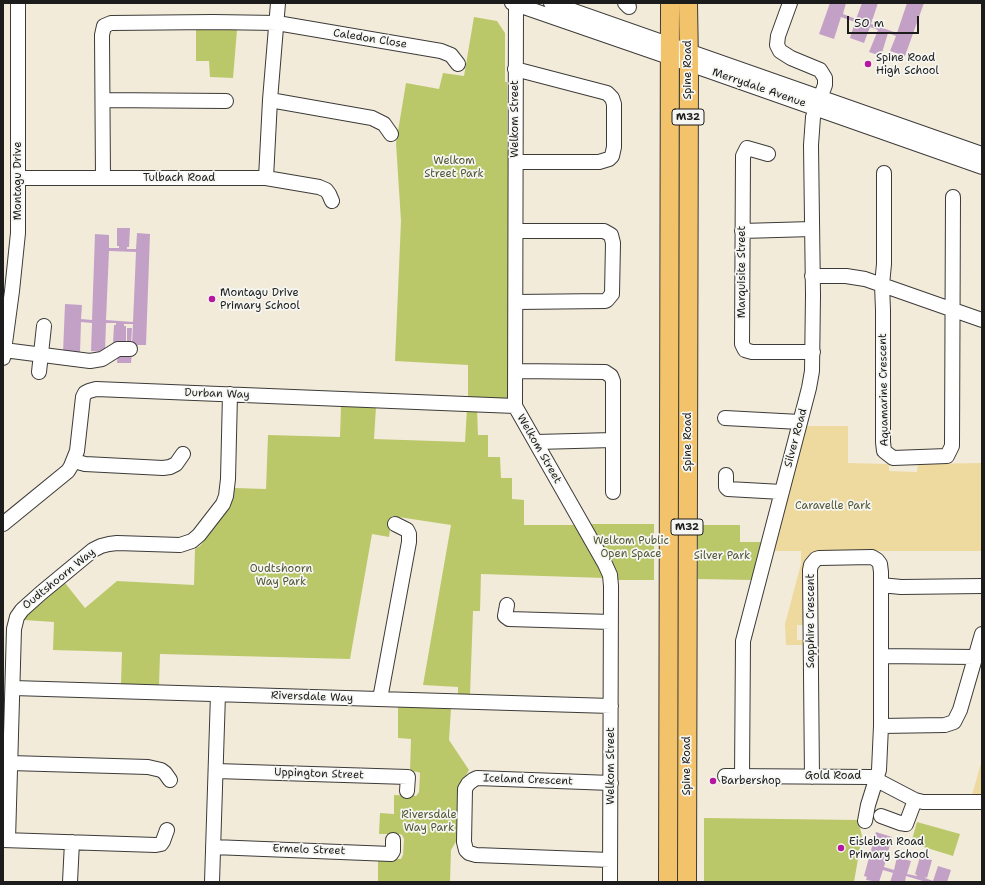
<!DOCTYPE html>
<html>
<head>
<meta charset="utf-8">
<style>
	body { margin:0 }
	#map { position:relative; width:985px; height:885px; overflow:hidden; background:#f3ebda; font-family:"Shantell Sans",sans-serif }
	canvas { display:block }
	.frame { position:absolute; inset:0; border:4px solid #1c1c1c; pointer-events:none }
	.scale { position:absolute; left:847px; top:16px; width:72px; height:18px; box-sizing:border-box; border:2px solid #1c1c1c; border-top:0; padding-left:5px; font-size:12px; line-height:14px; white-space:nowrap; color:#1c1c1c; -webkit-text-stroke:3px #f6f6f2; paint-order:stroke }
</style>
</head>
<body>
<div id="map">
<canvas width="985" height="885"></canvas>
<div class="frame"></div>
<div class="scale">50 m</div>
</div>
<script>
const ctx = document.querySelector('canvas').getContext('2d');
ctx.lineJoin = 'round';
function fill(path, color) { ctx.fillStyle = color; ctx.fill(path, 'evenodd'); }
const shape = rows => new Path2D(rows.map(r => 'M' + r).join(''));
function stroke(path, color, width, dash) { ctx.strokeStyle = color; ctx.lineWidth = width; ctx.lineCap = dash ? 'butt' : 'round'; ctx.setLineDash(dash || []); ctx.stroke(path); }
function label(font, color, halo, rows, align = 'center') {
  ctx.font = font + ' "Shantell Sans",sans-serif'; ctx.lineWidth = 3.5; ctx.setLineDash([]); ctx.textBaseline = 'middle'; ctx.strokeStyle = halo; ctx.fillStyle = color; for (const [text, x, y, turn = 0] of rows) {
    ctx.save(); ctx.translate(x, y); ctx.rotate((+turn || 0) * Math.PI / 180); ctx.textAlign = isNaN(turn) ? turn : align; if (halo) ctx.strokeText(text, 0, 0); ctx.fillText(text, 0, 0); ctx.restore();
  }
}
fill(shape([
	[474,17,497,21,505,33,505,82,507,82,507,149,510,155,509,396,505,400,468,399,468,365,395,361,401,221,396,143,406,83,439,89,443,73,464,76],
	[196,30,237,30,233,78,210,77,209,61,196,61],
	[341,406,376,407,374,439,465,442,467,408,477,408,478,435,488,435,488,457,500,457,501,478,512,478,512,499,524,500,524,525,577,525,605,578,481,574,480,611,473,611,470,695,458,695,458,687,423,685,451,525,392,516,389,537,372,534,350,659,160,654,159,685,121,684,122,652,53,650,54,622,24,620,29,614,65,583,85,608,117,581,194,585,195,549,200,546,226,512,231,501,235,488,266,489,268,435,340,437],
	[590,524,654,524,654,580,618,580,616,571],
	[698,525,740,525,740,542,762,542,752,580,698,579],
	[398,707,451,709,449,740,469,770,460,786,457,840,451,850,450,882,378,882,378,858,401,859,403,855,404,839,402,835,400,834,379,834,380,813,394,814,394,795,416,796,419,792,420,773,418,772,410,771,411,739,398,738],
	[704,818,858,820,862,836,854,882,704,882],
	[917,822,960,834,953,856,911,843]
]), '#bac86a');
fill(shape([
	[805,426,848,426,848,463,889,464,889,471,917,472,918,464,982,463,982,551,821,551,817,552,806,625,797,625,797,640,806,640,806,645,786,645,785,624,801,564,801,551,773,551],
	[982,760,982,795,972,795]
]), '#eeda9e');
fill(shape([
	[830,3,846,3,843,14,856,19,862,3,878,3,871,24,897,33,907,3,924,3,905,56,890,51,896,36,888,33,881,56,869,52,878,30,870,27,864,43,850,38,855,22,841,17,834,39,819,34],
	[117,228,130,228,129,247,127,247,127,249,136,249,137,233,150,234,146,345,132,345,133,324,124,324,124,326,126,326,126,344,113,343,114,325,116,325,116,323,106,323,105,352,91,351,92,323,81,322,80,353,63,353,65,304,82,305,81,319,92,320,95,234,109,235,109,248,119,248,119,246,117,246],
	[109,251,136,252,133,322,106,320],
	[127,328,132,328,131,345,127,345],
	[118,351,132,352,131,363,117,363],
	[876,832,892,837,884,867,894,870,897,857,911,861,907,874,917,876,917,875,915,874,920,857,932,860,927,878,925,877,925,878,933,881,938,866,951,870,947,882,926,882,906,876,905,882,890,882,893,873,883,870,879,882,866,880,867,877,864,876]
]), '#c3a1c7');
const minor = shape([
	[512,3,709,71,982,167],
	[516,3,515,406,605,564,610,575,611,586,610,882],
	[551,3,982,154],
	[625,3,629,7],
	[515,69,607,93,612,98,614,104,614,147,612,156,609,159,599,162,516,162],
	[103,100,226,101],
	[270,100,372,118,384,124,391,134],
	[768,154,747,148,743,156,742,344,745,350,752,352,813,352],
	[884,173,884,264,882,285,883,310,883,442,884,451,893,458,947,456,952,446,953,197],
	[18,178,266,178,319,187,326,190,329,194,332,201],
	[103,178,102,35,104,26,111,23,213,22,277,23,441,51,451,55,458,64],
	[266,178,270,100,278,3],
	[516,231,604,231,611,235,613,243,612,294,607,300,605,301,516,302],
	[742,231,812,229],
	[812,276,846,276,865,279,982,320],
	[4,350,90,361,102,359,118,349,130,349],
	[3,358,12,291,18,233,18,3],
	[516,371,605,372,611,376,613,381,613,492],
	[39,372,44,326],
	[725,418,800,422],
	[536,442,613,440],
	[74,461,85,464,163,468,170,467,176,464,183,454],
	[726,475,726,487,728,489,782,492],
	[3,524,68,471,71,466,77,451,83,397,85,393,89,391,96,389,515,406],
	[881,585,901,587,982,586],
	[507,605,505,616,509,619,611,622],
	[881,656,975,657],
	[13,688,611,706],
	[380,699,409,542,409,534,407,530,395,524],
	[881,726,945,725,954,722,960,710,982,634],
	[10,763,148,767,161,770,165,773,170,780],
	[216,771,408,777,407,791],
	[725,776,871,777,915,800,923,802,982,802],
	[742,777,743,641,809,388,812,371,813,295,811,145,813,117,825,85,825,78,820,70,791,58,780,51,777,45,778,36,790,3],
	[812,777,810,570,811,565,816,559,819,558,872,557,877,560,880,564,881,572,881,726,879,770,868,805,865,821],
	[881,816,900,823,906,824,915,800],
	[3,840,156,845,161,844,163,841,167,830],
	[8,840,14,629,17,617,22,610,41,593,93,550,101,546,109,544,117,543,180,545,192,541,199,535,223,504,226,496,228,479,230,394],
	[213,847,391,854,393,851,393,840],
	[610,860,476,855,469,853,466,850,464,842,465,789,468,784,473,780,477,778,611,783],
	[70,882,72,842],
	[212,882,218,694]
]);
const major = shape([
	[668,882,670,3],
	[687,882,689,63,688,3]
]);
stroke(minor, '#3c3b38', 16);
stroke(major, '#3c3b38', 20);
stroke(minor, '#fff', 14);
stroke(major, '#f2c36a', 18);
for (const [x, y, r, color] of [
	[868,64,4,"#b5179e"],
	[212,299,4,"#b5179e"],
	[713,781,4,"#b5179e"],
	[841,848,4,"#b5179e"]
]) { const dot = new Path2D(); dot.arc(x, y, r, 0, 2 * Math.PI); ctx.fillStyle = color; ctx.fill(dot); stroke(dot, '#f6f6f2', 1.5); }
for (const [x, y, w] of [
	[688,117,32],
	[687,527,32]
]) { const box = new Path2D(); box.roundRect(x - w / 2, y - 8, w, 16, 3); ctx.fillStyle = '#f6f6f2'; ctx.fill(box); stroke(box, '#1c1c1c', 1); }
label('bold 10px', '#1c1c1c', null, [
	["M32",688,117],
	["M32",687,527]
]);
label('11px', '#1c1c1c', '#f6f6f2', [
	["Caledon Close",370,39,9],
	["Spine Road",688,70,-90],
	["Merrydale Avenue",759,88,19],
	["Welkom Street",515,119,-90],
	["Tulbach Road",179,178],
	["Montagu Drive",18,181,-90],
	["Marquisite Street",742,272,-90],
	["Aquamarine Crescent",884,390,-91],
	["Durban Way",217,394,2],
	["Silver Road",796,438,-75],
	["Spine Road",688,442,-90],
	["Welkom Street",539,449,60],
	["Oudtshoorn Way",59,579,-39],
	["Sapphire Crescent",811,621,-90],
	["Riversdale Way",312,697,2],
	["Welkom Street",611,766,-90],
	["Spine Road",687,766,-90],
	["Uppington Street",319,774,2],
	["Gold Road",833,776],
	["Iceland Crescent",528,780,2],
	["Ermelo Street",309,850,2]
]);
label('11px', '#1c1c1c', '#f6f6f2', [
	["Spine Road",876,58],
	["High School",876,71],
	["Montagu Drive",220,293],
	["Primary School",220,306],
	["Barbershop",721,781],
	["Eisleben Road",849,842],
	["Primary School",849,855]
], 'left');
label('11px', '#535837', '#f6f6f2', [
	["Welkom",454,161],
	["Street Park",454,174],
	["Caravelle Park",833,506],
	["Welkom Public",631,541],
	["Open Space",631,554],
	["Silver Park",722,556],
	["Oudtshoorn",281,569],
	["Way Park",281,582],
	["Riversdale",429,815],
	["Way Park",429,828]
]);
</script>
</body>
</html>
